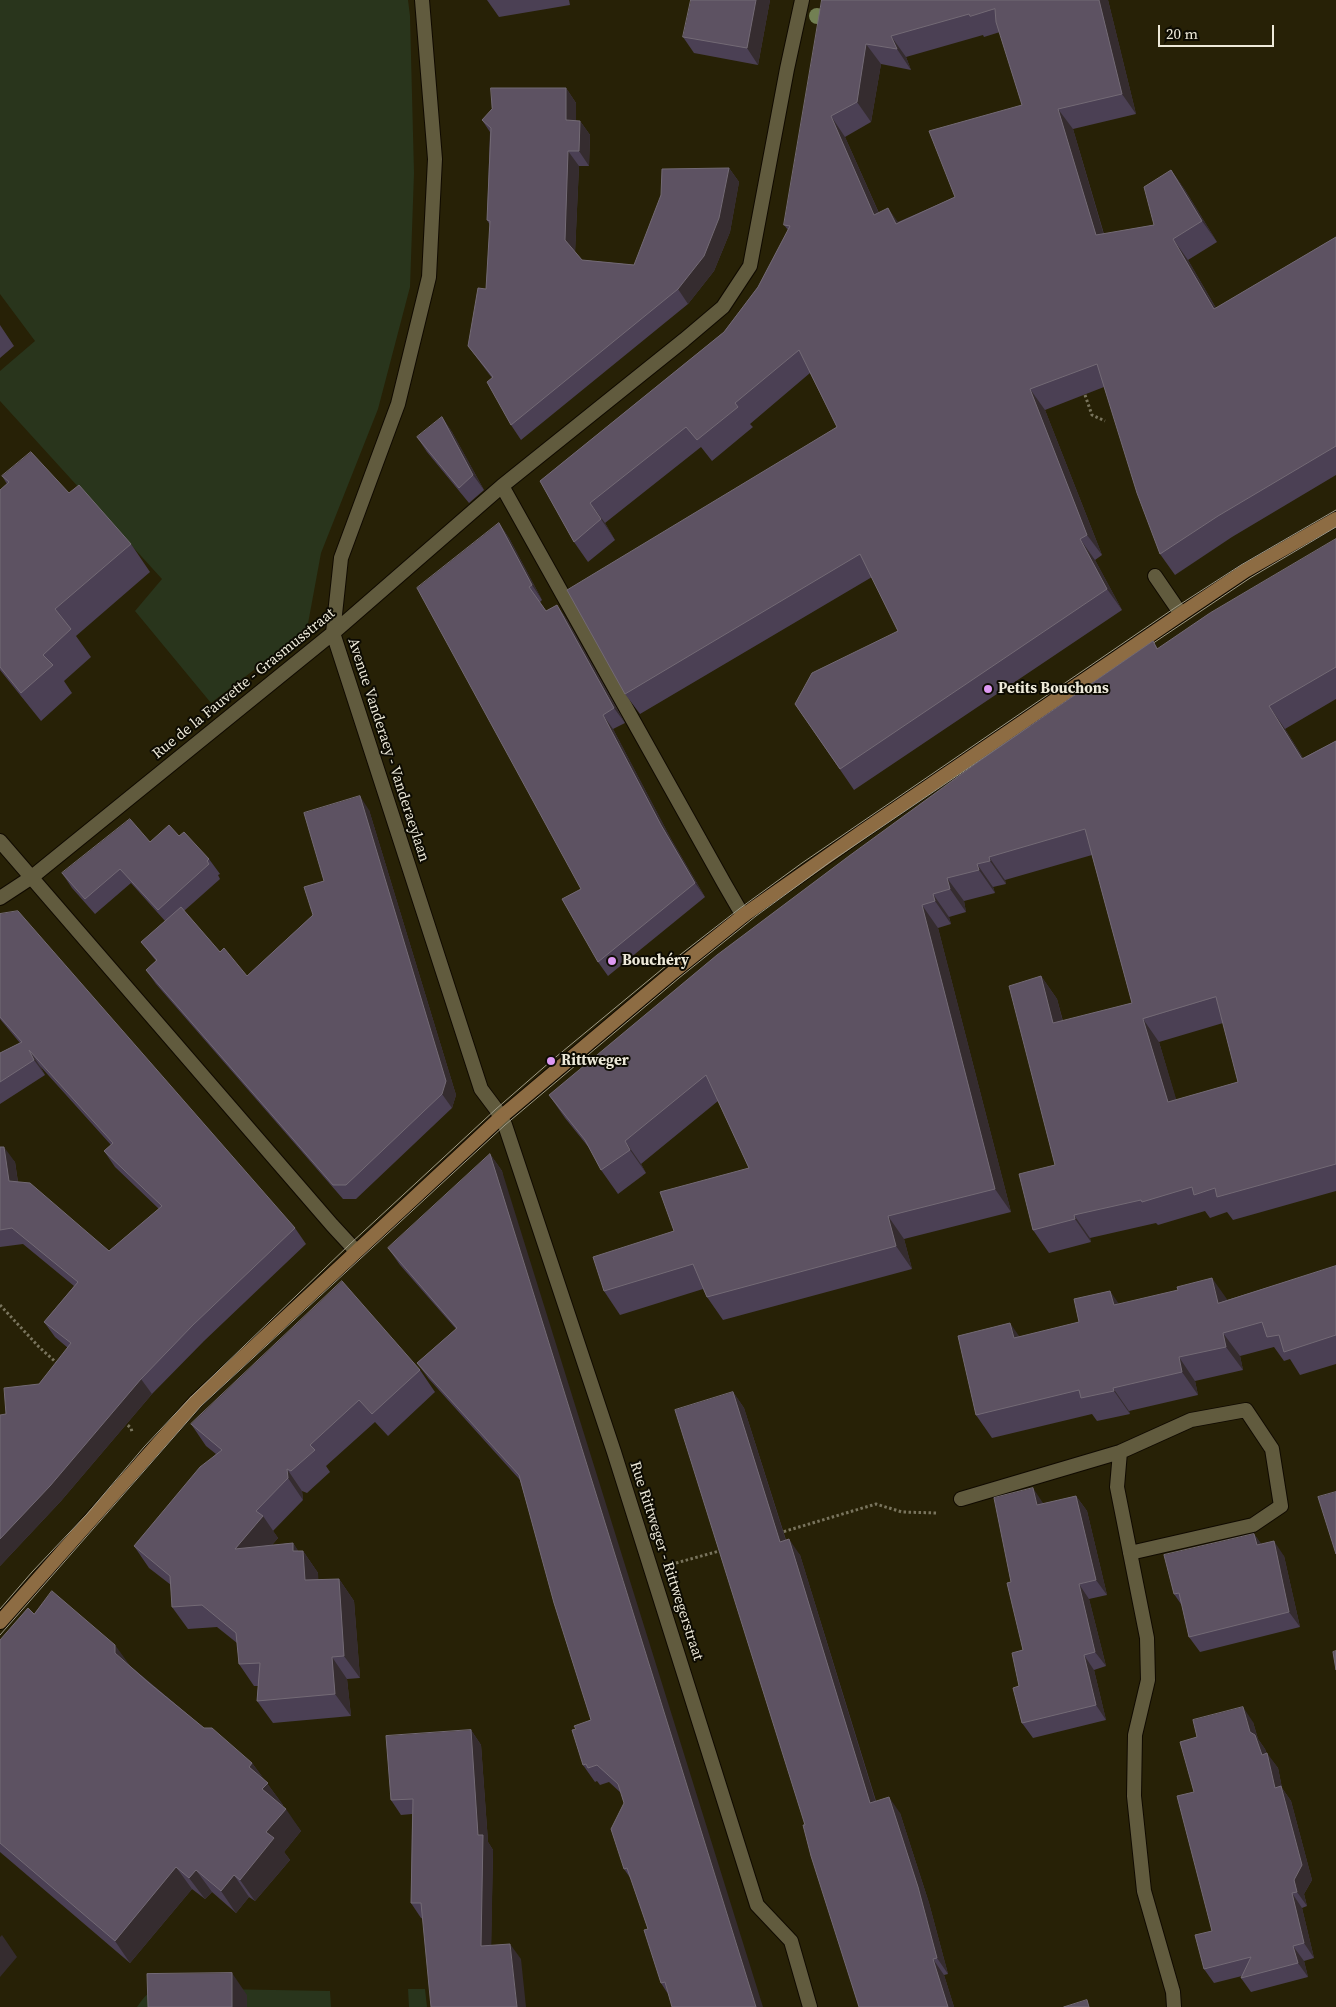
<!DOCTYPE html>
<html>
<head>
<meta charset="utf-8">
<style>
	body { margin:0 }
	#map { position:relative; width:1336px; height:2007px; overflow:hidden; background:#272106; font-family:"Source Serif 4",serif }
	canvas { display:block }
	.scale { position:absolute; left:1158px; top:25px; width:116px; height:22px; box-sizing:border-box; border:2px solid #ede9d9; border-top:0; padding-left:6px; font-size:15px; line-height:18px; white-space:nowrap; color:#ede9d9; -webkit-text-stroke:4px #0d0b02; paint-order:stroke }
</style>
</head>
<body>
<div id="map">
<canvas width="1336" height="2007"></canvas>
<div class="scale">20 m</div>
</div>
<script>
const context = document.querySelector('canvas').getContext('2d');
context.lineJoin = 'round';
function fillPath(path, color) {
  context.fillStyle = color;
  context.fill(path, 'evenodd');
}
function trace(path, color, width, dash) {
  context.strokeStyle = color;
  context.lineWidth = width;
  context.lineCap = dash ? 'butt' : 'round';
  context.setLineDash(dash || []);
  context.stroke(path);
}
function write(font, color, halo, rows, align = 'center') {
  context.font = font + ' "Source Serif 4",serif';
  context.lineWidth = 4;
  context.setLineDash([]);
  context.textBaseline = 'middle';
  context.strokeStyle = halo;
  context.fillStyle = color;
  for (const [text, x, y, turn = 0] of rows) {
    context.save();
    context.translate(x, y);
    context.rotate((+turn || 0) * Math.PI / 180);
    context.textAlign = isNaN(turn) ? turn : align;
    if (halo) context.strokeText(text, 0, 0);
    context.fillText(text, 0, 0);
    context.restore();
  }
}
const green = new Path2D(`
	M0 0H408L410 16 414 173 410 287 378 409 321 553 307 629 211 703 135 611 162 579 0 401V371L35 341 0 294Z
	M162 1988 330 1991 331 2007H247V1995L162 2007H137C144 1997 149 1990 162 1988Z
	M408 1989H425L427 2007H409Z`);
const path = new Path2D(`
	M1085 395 1092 415 1105 421
	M0 1305 39 1347 59 1365
	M124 1422 131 1428 132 1432
	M779 1533 876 1504 902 1512 938 1513
	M676 1563 723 1550`);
const service = new Path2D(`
	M1155 576 1181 614`);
const minor = new Path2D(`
	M422 0 435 159 429 277 398 404 341 558 333 633 481 1089 496 1109 505 1125 614 1452 757 1905 791 1941 810 2007
	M502 486 724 883 739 909 744 915
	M0 841 332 1225 356 1251
	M0 898 32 877 333 633 502 486 684 340 723 307 750 266 787 69 802 0
	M1120 1452 1117 1487 1147 1638 1148 1680 1135 1735 1134 1796 1144 1891 1173 1992 1174 2007
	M961 1499 1120 1452 1191 1420 1246 1410 1272 1449 1281 1506 1253 1525 1130 1553`);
const secondary = new Path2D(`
	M0 1622 196 1401 501 1117 673 972 744 915 862 832 1181 614 1245 571 1336 519`);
const tram = new Path2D(`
	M1143 650 1250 578 1336 527
	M0 1609 32 1572 87 1514 144 1447 191 1397 350 1244 496 1109 551 1061 667 965 739 909 802 863 1176 607 1241 565 1336 510
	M0 1635 201 1406 505 1125 679 978 756 916 830 862 1029 727`);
const trees = [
	[817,16]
];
const wall = new Path2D(`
	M487 0H569L570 5 499 17Z
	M770 0 758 65 694 53 683 37Z
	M822 0H1108L1136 114 1073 129 1104 234 1154 225 1171 170 1185 190 1217 242 1188 260 1216 308 1336 237V475L1232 537 1175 575 1160 554 1104 387 1045 410 1102 555 1095 560 1122 610 854 790 795 704 898 631 872 577 640 714 625 694 837 427 810 373 750 424 753 427 712 461 701 447 605 523 615 540 588 562 574 542 540 481 724 332 758 287 788 230 784 225ZM1000 32 1022 105 955 197 898 222 879 213 845 137 871 122 881 64 911 70 906 57 983 35 984 37Z
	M566 88 576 103V121H580L590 135 589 166H579L575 252 582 260 634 265 729 168 739 182 730 232 714 271 688 304 521 440 511 425 492 378 468 346 486 289 490 225 487 220 490 132 482 120Z
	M0 325 14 346 0 358Z
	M442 417 452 432 484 490 469 503 427 452 417 437Z
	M2 476 69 493 131 544 150 572 76 636 91 657 64 681 72 693 41 721 0 670V490L7 484Z
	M499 523 509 538 542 600 540 602 546 611 557 605 567 620 625 723 613 729 671 839 705 897 608 976 598 962Z
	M1336 539V699L1285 729 1303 758 1336 741V1191L1233 1220 1227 1212 1210 1218 1205 1211 1158 1225 1156 1223 1090 1238 1091 1242 1049 1253 1033 1230 1055 1165 1041 976 1057 999 1063 1021 1132 1003 1092 855 1005 880 1006 884 993 887 995 893 964 901 966 912 949 917 951 924 938 928 1011 1212 904 1239 912 1269 723 1320 707 1297 703 1289 620 1315 604 1291 674 1231 749 1168 718 1101 641 1164 646 1173 618 1194 601 1170 590 1149 565 1118 549 1095 1153 641 1158 649ZM1223 1023 1238 1082 1176 1100 1159 1042Z
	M369 810 456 1095 452 1108 356 1199H343L156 984 146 970 156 961 141 942 165 921 131 883 95 914 72 888 62 873 150 842 179 836 209 859 220 874 218 875 220 879 184 911 220 952 247 976 313 915 324 881Z
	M0 914 295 1228 306 1244 204 1341 152 1394 61 1501 0 1566 6 1414 39 1384 68 1348 55 1337 44 1322 74 1286 23 1244 0 1247V1147L15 1162 18 1182 109 1251 159 1209 115 1167 104 1151 111 1145 40 1066 45 1075 0 1104V1053L20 1043 0 1019Z
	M490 1154 502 1171 668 1994 661 1983 648 1929 631 1879 624 1869V1803L621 1793 609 1782 600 1785 597 1781 595 1782 583 1765 576 1729 591 1720 520 1480 429 1379 417 1363 456 1329 400 1265 388 1248Z
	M1336 1266V1364L1300 1375 1290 1359 1284 1361 1274 1347 1240 1356 1243 1370 1195 1381 1198 1395 1129 1411 1130 1414 1097 1421 1092 1414 992 1438 976 1415 1019 1337 1079 1322 1119 1304 1228 1300Z
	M420 1370 435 1392 388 1436 375 1422 326 1466 330 1472 307 1493 302 1491 303 1500 273 1531 278 1538 272 1545 293 1543 298 1551H303L318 1573V1580L339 1579 354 1601 360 1678 347 1679 351 1716 273 1723 257 1701 258 1686H254L239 1664 237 1643 217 1627 188 1629 172 1607 171 1585 149 1568 134 1546 216 1454 206 1446 191 1424Z
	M733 1392 744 1408 786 1540 800 1555 876 1801 900 1813 929 1903 948 1974 944 1975 954 2007H859L805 1825Z
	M1076 1496 1087 1511 1107 1595 1089 1599 1106 1666 1094 1670 1106 1720 1033 1738 1022 1723 1019 1686 1023 1650 1011 1582 1043 1504Z
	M1254 1534 1261 1544 1284 1556 1300 1627 1200 1652 1189 1637 1183 1607 1174 1594Z
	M34 1614 129 1665 204 1728 252 1763 283 1805 282 1806 301 1831 284 1852 290 1860 255 1901 249 1897 236 1913 212 1892 205 1899 192 1889 130 1963 0 1852V1640Z
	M1253 1722 1258 1739 1265 1749 1267 1754 1278 1768 1282 1788 1291 1801 1312 1880 1304 1894 1307 1906 1302 1908 1314 1958 1304 1961 1308 1977 1251 1992 1241 1978 1242 1976 1214 1983 1204 1969 1212 1931 1194 1792Z
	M471 1730 481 1745 488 1842 493 1850 491 1945 521 1959 421 1918 411 1903 412 1814 401 1815 391 1800Z`);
const shadedWall = new Path2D(`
	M756 0H770L758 65 747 48Z
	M1099 0H1108L1136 114 1122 94Z
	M891 36 906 57 911 70 897 49Z
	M866 44 881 64 871 122 857 102Z
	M566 88 576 103V135L566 120Z
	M1058 109 1073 129 1110 256 1096 235Z
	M831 116 845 137 889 236 874 215Z
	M580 121 590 135 589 166 579 151Z
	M568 151 579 166 575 254 565 240Z
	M729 168 739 182 730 232 714 271 688 304 678 289Z
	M1171 170 1185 190 1217 242 1202 221Z
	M888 208 903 229 896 224Z
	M1173 239 1188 260 1228 329 1214 309Z
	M1030 389 1045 410 1102 555 1087 535Z
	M442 417 452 432 484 490 473 475Z
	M590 503 605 523 615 540 601 519Z
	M499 523 509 538 542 600 532 585Z
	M1080 539 1095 560 1122 610 1107 589Z
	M557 605 567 620 625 723 614 708Z
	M1269 706 1285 729 1318 782 1302 759Z
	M603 715 613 729 671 839 705 897 695 883 661 825Z
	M360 796 369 810 456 1095 452 1108 442 1094Z
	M989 857 1005 880 1006 884 990 861Z
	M977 864 993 887 995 893 979 870Z
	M947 878 964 901 966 912 950 889Z
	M933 894 949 917 951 924 935 901Z
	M922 905 938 928 1011 1212 995 1189Z
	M1041 976 1057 999 1069 1046 1053 1023Z
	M1143 1019 1159 1042 1184 1125 1168 1102Z
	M29 1050 40 1066 45 1075 34 1060Z
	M625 1141 641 1164 646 1173 630 1150Z
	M4 1147 15 1162 20 1197 9 1181Z
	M490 1154 502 1171 763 2007H756Z
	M1074 1215 1090 1238 1091 1242 1075 1219Z
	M888 1216 904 1239 912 1269 896 1246Z
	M1212 1278 1229 1302 1218 1303Z
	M1110 1291 1126 1314 1114 1305Z
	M1010 1323 1026 1346 1014 1338Z
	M1223 1333 1240 1356 1243 1370 1226 1347Z
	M1179 1357 1195 1381 1198 1395 1182 1372Z
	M141 1379 152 1394 61 1501 0 1566V1539Z
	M1113 1388 1129 1411 1130 1414 1114 1391Z
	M733 1392 744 1408 791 1557 780 1542Z
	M287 1469 302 1491 303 1500 288 1478Z
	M1033 1488 1043 1503 1047 1520 1037 1505Z
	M1076 1496 1087 1511 1107 1595 1096 1580Z
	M263 1516 278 1538 250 1571 235 1549Z
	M1254 1534 1265 1549 1257 1545Z
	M789 1539 800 1555 881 1819 870 1803Z
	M1274 1541 1284 1556 1300 1627 1289 1612Z
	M293 1543 303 1558V1551L318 1573 320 1602 305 1580 293 1551Z
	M339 1579 354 1601 360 1678 344 1656Z
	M1079 1584 1089 1599 1106 1666 1095 1652Z
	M115 1645 131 1667 115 1653Z
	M1084 1655 1094 1670 1106 1720 1096 1705Z
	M332 1657 347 1679 351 1716 335 1694Z
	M1243 1707 1253 1722 1258 1739 1265 1749 1269 1761 1267 1753 1278 1768 1282 1788 1291 1801 1312 1880 1304 1894 1307 1906 1297 1892 1275 1788 1262 1755 1250 1732Z
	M471 1730 481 1745 488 1842 493 1850 491 1961 481 1946 478 1835Z
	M252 1763 283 1805 278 1811 262 1789 249 1767Z
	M889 1797 900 1813 929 1903 948 1974 937 1958Z
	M286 1809 301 1831 284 1852 290 1860 255 1901 240 1880 266 1832Z
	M176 1867 192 1889 130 1963 115 1941Z
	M196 1870 212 1892 205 1899 189 1878Z
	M234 1875 249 1897 236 1913 221 1891Z
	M1292 1893 1302 1908 1314 1958 1304 1943Z
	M2 1935 17 1957 0 1977V1937Z
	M510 1944 521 1959 526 2007H517Z
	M1293 1946 1304 1961 1308 1977 1298 1963Z
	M933 1959 944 1975 954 2007H948Z
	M232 1973 247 1995V2007H232Z`);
const building = new Path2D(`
	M691 0H756L747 48 683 37Z
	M822 0H1099L1122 94 1058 109 1096 235 1154 225 1144 187 1171 170 1202 221 1173 239 1214 309 1336 237V446L1218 516 1160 554 1137 493 1097 364 1030 389 1087 535 1080 539 1107 589 840 769 795 704 812 673 898 631 860 554 625 694 567 590 837 427 799 350 735 403 738 407 697 440 686 427 590 503 601 519 574 542 540 481 724 332 758 287 790 226 784 225ZM995 9 996 22 1022 105 929 131 955 197 896 224 888 208 874 215 831 116 857 102 866 44 897 49 891 36 969 14 970 16Z
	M491 88H566V120L580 121 579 151H568L565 240 582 260 634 265 661 195 662 169 729 168 719 218 704 256 678 289 511 425 487 382 493 377 468 346 478 288 486 289 490 221 487 220 491 128 482 120 492 109Z
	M442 417 473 475 459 488 417 437Z
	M31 452 69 493 79 485 131 544 55 609 71 629 43 655 53 665 21 693 0 667V490L9 482 2 476Z
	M499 523 532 585 529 587 546 611 557 605 614 708 603 715 661 825 695 883 598 962 562 899 581 889 417 588Z
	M1336 539V667L1269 706 1302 759 1336 741V1164L1217 1197 1215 1188 1194 1195 1192 1187 1142 1202 1141 1200 1074 1215 1075 1219 1033 1230 1019 1174 1055 1165 1009 986 1041 976 1053 1023 1132 1003 1085 829 989 857 990 861 977 864 979 870 947 878 950 889 933 894 935 901 922 905 995 1189 888 1216 896 1246 707 1297 693 1264 604 1291 593 1257 674 1231 660 1192 749 1168 706 1075 625 1141 630 1150 601 1170 585 1140 549 1095 717 955 849 856 978 762 1153 641 1157 649 1210 613ZM1216 997 1238 1082 1168 1102 1143 1019Z
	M360 796 446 1081 442 1094 346 1185H333L146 970 157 960 141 942 181 907 220 952 224 948 247 976 313 915 304 887 324 881 304 813Z
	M130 819 150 842 169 825 179 836 184 832 209 859 207 861 209 864 158 910 120 869 85 899 62 873Z
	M18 911 295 1228 193 1325 141 1379 50 1486 0 1539V1415L6 1414 4 1388 39 1384 71 1343 44 1322 78 1282 12 1228 0 1230V1147H4L9 1181 30 1183 109 1251 162 1206 104 1151 113 1143 29 1050 34 1060 0 1082V1053L22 1042 0 1017V914Z
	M490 1154 756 2007H672L665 1982 661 1983 644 1930 648 1929 627 1868 624 1869 611 1829 624 1803 618 1784 597 1765 588 1768 586 1764 583 1765 572 1730 576 1729 574 1726 591 1720 554 1603 519 1475 417 1363 457 1328 388 1248Z
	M1336 1266V1335L1284 1352 1279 1335 1267 1337 1262 1322 1223 1333 1226 1347 1179 1357 1182 1372 1113 1388 1114 1391 1081 1398 1079 1390 976 1415 958 1336 1010 1323 1014 1338 1079 1322 1074 1299 1110 1291 1114 1305 1178 1290 1177 1287 1212 1278 1218 1303Z
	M342 1281 420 1370 372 1414 359 1400 310 1445 315 1450 291 1471 287 1469 288 1478 256 1511 263 1516 235 1549 293 1543V1551H303L305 1580 339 1579 344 1656 332 1657 335 1694 257 1701 260 1663 239 1664 236 1633 202 1605 172 1607 170 1576 134 1546 200 1467 222 1450 191 1424Z
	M733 1392 780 1542 789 1539 870 1803 889 1797 918 1887 937 1958 933 1959 948 2007H859L811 1856 803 1825H805L675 1410Z
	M1033 1488 1037 1505 1076 1496 1096 1580 1079 1584 1095 1652 1084 1655 1096 1705 1022 1723 1013 1688 1019 1686 1012 1653 1023 1650 1007 1583 1011 1582 994 1498Z
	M1336 1492V1554L1318 1497Z
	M1254 1534 1257 1545 1274 1541 1289 1612 1189 1637 1179 1593 1174 1594 1164 1555Z
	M52 1591 115 1645V1653L149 1683 204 1728H212L252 1763 249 1767 268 1783 262 1789 286 1809 266 1832 274 1838 240 1880 234 1875 221 1891 196 1870 189 1878 176 1867 115 1941 0 1843V1640L28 1608 34 1614Z
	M1336 1651V1670L1333 1652Z
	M1243 1707 1250 1732 1255 1735 1262 1755 1267 1753 1275 1788 1281 1786 1302 1865 1294 1880 1297 1892 1292 1893 1304 1943 1293 1946 1298 1963 1241 1978 1251 1957 1204 1969 1195 1935 1212 1931 1177 1796 1194 1792 1180 1742 1197 1737 1193 1720Z
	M471 1730 478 1835H483L481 1946 510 1944 517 2007H431L421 1903H411L413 1799 391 1800 386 1736Z
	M232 1973V2007H148L147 1974Z
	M1087 2000 1089 2007H1064Z`);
const markers = [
	[988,689,5,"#dd99f3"],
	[612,961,5,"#dd99f3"],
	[551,1061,5,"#dd99f3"]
];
const streetNames = [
	["Rue de la Fauvette - Grasmusstraat",244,684,-39],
	["Avenue Vanderaey - Vanderaeylaan",388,750,72],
	["Rue Rittweger - Rittwegerstraat",666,1561,72]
];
const poiNames = [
	["Petits Bouchons",998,689],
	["Bouchéry",622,961],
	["Rittweger",561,1061]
];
fillPath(green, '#29351c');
trace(service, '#100a00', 16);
trace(minor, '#100a00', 16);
trace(secondary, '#100a00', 16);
trace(path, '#79745d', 3, [2.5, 2.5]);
trace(service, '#615b3e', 14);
trace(minor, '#615b3e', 14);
trace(secondary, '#8d6c43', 14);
trace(tram, '#a09b87', 1);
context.fillStyle = '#728053';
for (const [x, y] of trees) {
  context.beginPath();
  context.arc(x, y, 8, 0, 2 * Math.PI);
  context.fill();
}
fillPath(wall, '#4b4054');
fillPath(shadedWall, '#352c2f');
fillPath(building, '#5d5262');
trace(building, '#736a75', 1);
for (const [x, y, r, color] of markers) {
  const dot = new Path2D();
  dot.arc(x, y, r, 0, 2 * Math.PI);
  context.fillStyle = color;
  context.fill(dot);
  trace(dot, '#0d0b02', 2);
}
write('15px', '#ede9d9', '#0d0b02', streetNames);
write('bold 15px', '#ede9d9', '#0d0b02', poiNames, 'left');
</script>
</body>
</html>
